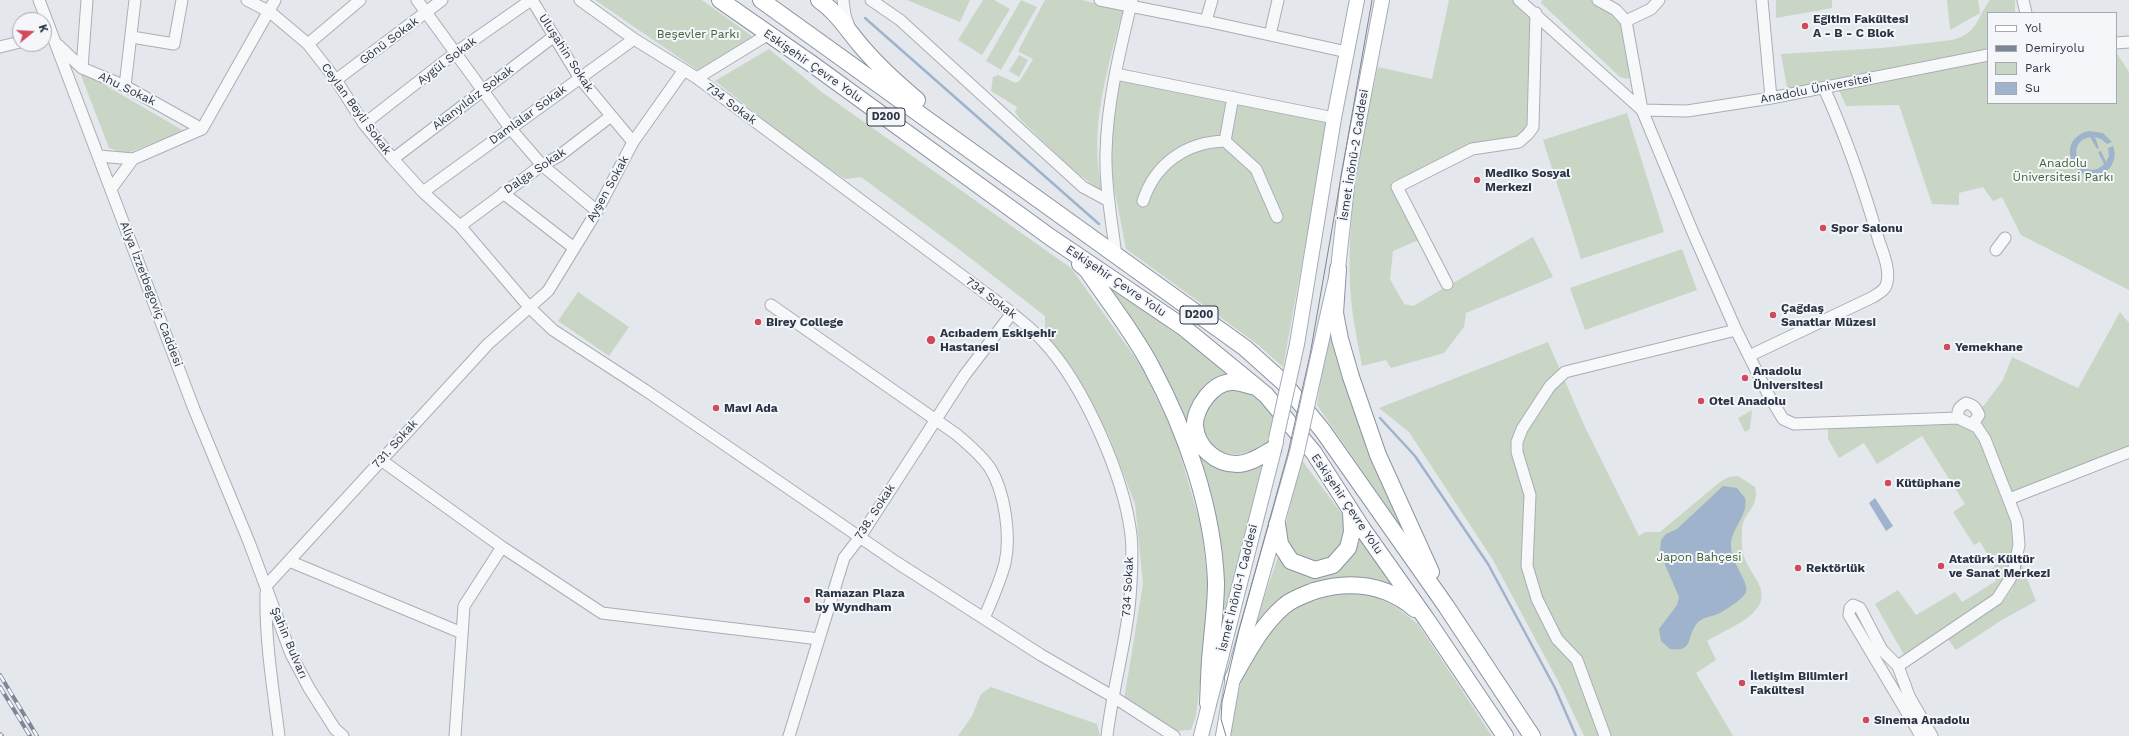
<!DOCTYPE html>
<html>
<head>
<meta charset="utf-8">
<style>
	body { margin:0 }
	#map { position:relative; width:2129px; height:736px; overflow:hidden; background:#e4e7ec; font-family:"Work Sans",sans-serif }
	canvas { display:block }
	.legend { position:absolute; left:1987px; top:12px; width:130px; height:92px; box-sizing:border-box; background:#f4f6f9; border:1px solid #a4a8b1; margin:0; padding:5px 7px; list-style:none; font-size:12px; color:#2b3445 }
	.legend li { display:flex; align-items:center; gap:8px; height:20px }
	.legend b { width:20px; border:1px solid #a4a8b1 }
	.north { position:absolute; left:12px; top:12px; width:40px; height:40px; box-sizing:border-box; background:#f4f6f9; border:1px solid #a4a8b1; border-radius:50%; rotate:72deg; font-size:11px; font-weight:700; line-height:16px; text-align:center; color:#2b3445 }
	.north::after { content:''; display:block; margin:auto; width:14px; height:18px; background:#d1495b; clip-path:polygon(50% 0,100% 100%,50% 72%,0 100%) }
</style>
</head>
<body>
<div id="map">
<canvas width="2129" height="736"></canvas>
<ul class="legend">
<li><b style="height:5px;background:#fff"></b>Yol</li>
<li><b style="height:5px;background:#7d8696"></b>Demiryolu</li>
<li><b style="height:11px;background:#c9d6c5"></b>Park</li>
<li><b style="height:11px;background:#9fb4cc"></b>Su</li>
</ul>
<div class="north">K</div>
</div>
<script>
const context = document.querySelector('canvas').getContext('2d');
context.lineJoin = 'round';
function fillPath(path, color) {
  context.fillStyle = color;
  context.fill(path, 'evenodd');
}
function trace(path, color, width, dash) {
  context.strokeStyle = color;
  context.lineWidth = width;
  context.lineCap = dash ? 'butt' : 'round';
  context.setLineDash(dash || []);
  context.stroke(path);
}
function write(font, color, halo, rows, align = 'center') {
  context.font = font + ' "Work Sans",sans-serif';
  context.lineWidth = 4;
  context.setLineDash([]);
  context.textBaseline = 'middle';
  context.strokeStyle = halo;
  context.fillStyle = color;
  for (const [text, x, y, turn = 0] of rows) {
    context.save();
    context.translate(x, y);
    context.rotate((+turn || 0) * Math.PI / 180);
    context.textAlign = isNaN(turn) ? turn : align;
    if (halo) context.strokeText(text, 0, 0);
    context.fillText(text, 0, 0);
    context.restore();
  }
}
const green = new Path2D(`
	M595 0H702L756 39 700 72Z
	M907 0H970L960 22Z
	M983 0H994L1010 9 982 55 958 40Z
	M1021 0 1037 7 1001 70 986 61Z
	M1045 0H1082L1123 10C1108 68 1088 129 1102 189H1098L1071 168 1020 119 1015 112 1017 107 991 91 993 77 998 75 1016 83 1021 79 1033 59 1019 52V49Z
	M1449 0H1513L1532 15 1527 128 1514 139 1490 141 1392 182 1421 239 1393 251 1390 279 1404 304 1413 306 1533 237 1553 277 1466 313 1464 327 1444 353 1391 368 1386 360 1362 366C1357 339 1351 311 1350 284 1347 211 1362 138 1378 67L1432 79Z
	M1542 0H1593L1611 10 1623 23 1630 77 1627 79 1620 77 1541 3Z
	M1776 0H1832V8L1776 18Z
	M1947 0H1978L1980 13 1950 30Z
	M1990 0H2015V13H1988V48L1980 56 1788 93 1781 54 1882 48 1952 40C1979 33 1976 18 1990 0Z
	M769 49 823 93 1071 268 1142 367 1175 436 1201 526 1210 601 1196 716 1191 730 1173 731 1124 700 1143 584 1135 504 1108 434 1079 383 1045 339V316L956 247 861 177 845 179 808 155 715 81Z
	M2116 52 2129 72V290L2021 235 2002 197 1993 201 1983 187 1959 193V205L1932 204 1899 105 1846 106 1838 88 1988 58V103H2116Z
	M1019 55 1028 60 1019 77 1009 71Z
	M79 70 184 131 125 154 109 148Z
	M1119 78 1328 121 1283 367 1257 344 1126 249 1113 182 1110 142Z
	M1627 113 1664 232 1581 259 1543 140Z
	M1682 249 1697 290 1585 330 1570 288Z
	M1107 283 1233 375 1193 416 1216 462 1265 458 1221 632 1194 459 1169 382 1135 323Z
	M578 292 629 327 609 356 558 321Z
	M2120 312 2129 323V452L2010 499 2019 533 2004 589 1907 660 1875 604 1898 590 1916 615 1955 592 1962 602 1996 581 1989 570 1995 567 1980 542 1974 545 1953 512 1965 504 1922 436 1877 464 1864 443 1839 458 1828 439V423L1958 418 1982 432V408L2003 380 2012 357 2078 388Z
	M1330 320 1404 531 1317 405Z
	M1548 342 1584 425 1639 536 1645 532H1660L1720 482 1729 477 1738 476 1755 487C1760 508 1743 512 1742 529 1742 537 1741 549 1744 557 1751 577 1775 593 1752 614 1740 625 1721 632 1707 641L1716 660 1696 673 1733 736H1584L1560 685 1493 560 1409 432 1379 408Z
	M1227 387 1248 388 1275 415 1269 441C1229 474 1182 439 1210 400 1214 395 1222 391 1227 387Z
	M1752 410 1750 429 1745 432 1738 418Z
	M1301 459 1342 514 1346 532 1339 554 1319 565 1295 557 1283 536Z
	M1357 530 1396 589 1323 584 1253 630 1280 551 1327 571Z
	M2021 563 2036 601 2002 620 1956 650 1948 639 2002 603 2012 589Z
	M1349 591 1375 596 1396 607 1418 624 1492 736H1231L1230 722 1243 675 1272 626 1293 607 1320 595Z
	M991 687 1097 724 1100 736H958L972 716 981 694Z`);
const water = new Path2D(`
	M2089 131 2103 133 2112 142 2107 144 2101 139 2095 137 2099 148 2097 149 2090 137C2061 143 2084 185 2104 164L2098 152 2101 151 2106 162 2109 156 2108 148 2113 146C2116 154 2115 162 2109 169 2082 196 2048 141 2089 131Z
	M1723 486 1737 488 1745 498C1749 515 1731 528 1731 545 1731 564 1749 581 1746 592 1743 599 1727 609 1720 613 1710 618 1700 616 1694 628 1687 640 1692 652 1670 649L1661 641 1659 629 1677 605 1679 597 1660 553 1661 540 1666 534 1677 529Z
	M1875 498 1893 526 1886 531 1869 503Z`);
const stream = new Path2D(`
	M865 18 1099 224
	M1380 418 1415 456 1488 564 1555 688 1576 736`);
const minor = new Path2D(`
	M39 0 194 409 249 542 291 654 309 688 335 729 343 736
	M247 0 270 12 308 44 336 80 364 124 393 159 423 192 460 226 530 308 553 330 645 390 896 562 1041 655 1112 696 1174 736
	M417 0 510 128 542 165 597 211
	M532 0 579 77 633 142
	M580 0 634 39 697 78 1012 313C1022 322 1033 330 1042 340 1083 383 1124 476 1131 535 1133 553 1131 590 1129 608 1124 651 1112 693 1107 736
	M843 0 845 15 849 27
	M871 0 900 20 1083 187 1109 201
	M1100 0 1206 21 1212 0
	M1519 0 1642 110
	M1598 0 1616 10 1626 21 1642 110 1694 235 1736 330 1768 394 1783 419 1794 424 1958 418 1977 427 1985 439 2017 521 2019 545 2014 568 2010 579 1997 599 1898 666
	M1762 0 1771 98
	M2023 0 2026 13
	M1206 21 1270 35 1278 0
	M1626 21 1651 9 1659 0
	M1270 35 1347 52
	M132 37 174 44 182 0
	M2116 43 2129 42
	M308 44 360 0
	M58 45 82 68 125 86 202 129
	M0 47 20 42
	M82 68 87 0
	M1116 74 1334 118
	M697 78 767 35
	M336 80 442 0
	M125 86 135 0
	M1233 97 1225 141 1256 169 1277 217
	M1642 110 1687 111 1771 98 1988 55
	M364 124 455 53 531 0
	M99 156 133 159 111 189
	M133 159 202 129 275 0
	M393 159 553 37
	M423 192 634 39
	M503 193 574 248
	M1143 201C1155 164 1186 142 1225 141
	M460 226 542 165 559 156 611 116
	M1996 250 2005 238
	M1116 256C1112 222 1105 187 1106 153 1107 102 1120 50 1132 0
	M1447 284 1397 187 1472 149 1519 142 1528 134 1533 127 1536 13
	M771 305 956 434C968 444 981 455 990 468 1005 492 1011 536 1005 563 1000 582 992 600 984 618
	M1749 356 1873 297C1879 293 1886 290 1887 282 1890 269 1883 253 1879 241 1864 189 1846 137 1824 88
	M1958 418C1957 410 1959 407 1966 403 1974 405 1976 408 1979 415L1973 424
	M381 460 502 547 602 613 819 639
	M2009 499 2129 452
	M289 561 462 633
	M266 586 488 344 548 291 597 211 633 142 684 70
	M266 593C265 641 273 688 279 736
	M455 736 464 606 502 547
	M789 736 844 558 860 537 964 376 1012 313
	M1605 736 1577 660 1557 639 1537 599 1527 566 1530 495 1517 452V442L1522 429 1550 386 1565 372 1736 330
	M1921 736 1849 615 1850 608 1853 605 1860 608 1882 650 1898 666 1909 696 1932 736`);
const major = new Path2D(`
	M1297 344 1334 118 1357 0
	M1318 357 1338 269 1348 178 1382 0
	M1201 736 1276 442
	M1223 736 1233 678 1297 452`);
const highway = new Path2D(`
	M720 0 812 64 1050 237 1183 327 1266 395 1314 453 1362 528 1427 620 1505 736
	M761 0 1245 348 1283 382 1323 431 1446 606 1532 736
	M819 0C837 12 848 31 862 47 879 67 898 84 917 100
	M1080 264 1087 270C1109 302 1133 332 1151 366 1186 431 1213 508 1216 582 1216 605 1213 626 1211 649 1209 667 1209 685 1208 703
	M1338 269 1335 313 1340 339 1351 377 1378 455 1431 572
	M1252 386C1246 385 1240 382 1234 382 1214 380 1194 408 1195 426 1197 448 1216 464 1237 464 1250 464 1262 455 1273 449
	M1277 524 1280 544 1291 561 1315 570 1333 565 1348 548 1352 532 1351 512
	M1233 678C1248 652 1261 626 1284 606 1292 599 1304 595 1314 591 1351 580 1385 584 1415 609`);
const tram = new Path2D(`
	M1226 736 1221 719 1222 702 1239 630 1288 453 1310 355 1372 0`);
const rail = new Path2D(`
	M0 675 37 736
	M0 687 30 736
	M0 734 2 736`);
const majorBridge = new Path2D(`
	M1276 439 1297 344
	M1297 452 1318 357`);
const markers = [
	[1805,26,4,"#d1495b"],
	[1477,180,4,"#d1495b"],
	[1823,228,4,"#d1495b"],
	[1773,315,4,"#d1495b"],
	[758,322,4,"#d1495b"],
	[931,340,5,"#d1495b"],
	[1947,347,4,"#d1495b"],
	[1745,378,4,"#d1495b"],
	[1701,401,4,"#d1495b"],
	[716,408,4,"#d1495b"],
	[1888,483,4,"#d1495b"],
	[1941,566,4,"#d1495b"],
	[1798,568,4,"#d1495b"],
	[807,600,4,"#d1495b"],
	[1742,683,4,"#d1495b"],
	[1866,720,4,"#d1495b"]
];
const shields = [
	[886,117,38],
	[1199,315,38]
];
const shieldNames = [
	["D200",886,117],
	["D200",1199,315]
];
const poiNames = [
	["Eğitim Fakültesi",1813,19],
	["A - B - C Blok",1813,33],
	["Mediko Sosyal",1485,173],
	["Merkezi",1485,187],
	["Spor Salonu",1831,228],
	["Çağdaş",1781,308],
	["Sanatlar Müzesi",1781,322],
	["Birey College",766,322],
	["Acıbadem Eskişehir",940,333],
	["Hastanesi",940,347],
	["Yemekhane",1955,347],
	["Anadolu",1753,371],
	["Üniversitesi",1753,385],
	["Otel Anadolu",1709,401],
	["Mavi Ada",724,408],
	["Kütüphane",1896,483],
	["Atatürk Kültür",1949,559],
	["ve Sanat Merkezi",1949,573],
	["Rektörlük",1806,568],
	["Ramazan Plaza",815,593],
	["by Wyndham",815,607],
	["İletişim Bilimleri",1750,676],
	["Fakültesi",1750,690],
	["Sinema Anadolu",1874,720]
];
const parkNames = [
	["Beşevler Parkı",698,34],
	["Anadolu",2063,163],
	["Üniversitesi Parkı",2063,177],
	["Japon Bahçesi",1699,557]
];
const streetNames = [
	["Gönü Sokak",389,41,-37],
	["Uluşahin Sokak",566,53,57],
	["Aygül Sokak",447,61,-37],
	["Eskişehir Çevre Yolu",813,66,35],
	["Ahu Sokak",127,89,26],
	["Anadolu Üniversitei",1816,89,-11],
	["Akanyıldız Sokak",473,98,-37],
	["734 Sokak",731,104,37],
	["Ceylan Beyli Sokak",356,109,54],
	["Damlalar Sokak",528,115,-36],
	["İsmet İnönü-2 Caddesi",1354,155,-81],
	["Dalga Sokak",535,171,-34],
	["Ayşen Sokak",608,189,-61],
	["Eskişehir Çevre Yolu",1116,281,34],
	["Aliya İzzetbegoviç Caddesi",151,294,69],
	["734 Sokak",991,298,37],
	["731. Sokak",395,444,-48],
	["Eskişehir Çevre Yolu",1347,504,56],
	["738. Sokak",875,512,-57],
	["734 Sokak",1128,587,-87],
	["İsmet İnönü-1 Caddesi",1238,588,-76],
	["Şahin Bulvarı",289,643,67]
];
fillPath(green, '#c9d6c5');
fillPath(water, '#9fb4cc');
trace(stream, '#9fb4cc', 2.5);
trace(minor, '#a9aeb7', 13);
trace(major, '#a3abb8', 16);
trace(highway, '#8b94a3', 18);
trace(minor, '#f7f8fa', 11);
trace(major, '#fff', 14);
trace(highway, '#fff', 16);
trace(tram, '#7d8696', 1);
trace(rail, '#7d8696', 4);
trace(rail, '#f4f6f9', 2.5, [8]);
trace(majorBridge, '#a3abb8', 16, []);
trace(majorBridge, '#fff', 14);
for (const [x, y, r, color] of markers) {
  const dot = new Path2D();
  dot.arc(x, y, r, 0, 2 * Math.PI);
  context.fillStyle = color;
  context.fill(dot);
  trace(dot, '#f4f6f9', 1.5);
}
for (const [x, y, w] of shields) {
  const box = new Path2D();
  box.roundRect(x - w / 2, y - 9, w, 18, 3);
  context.fillStyle = '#f4f6f9';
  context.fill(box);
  trace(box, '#2b3445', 1);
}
write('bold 11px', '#2b3445', null, shieldNames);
write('bold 12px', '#2b3445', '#f4f6f9', poiNames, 'left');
write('12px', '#3f6138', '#f4f6f9', parkNames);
write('12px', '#2b3445', '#f4f6f9', streetNames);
</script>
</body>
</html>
